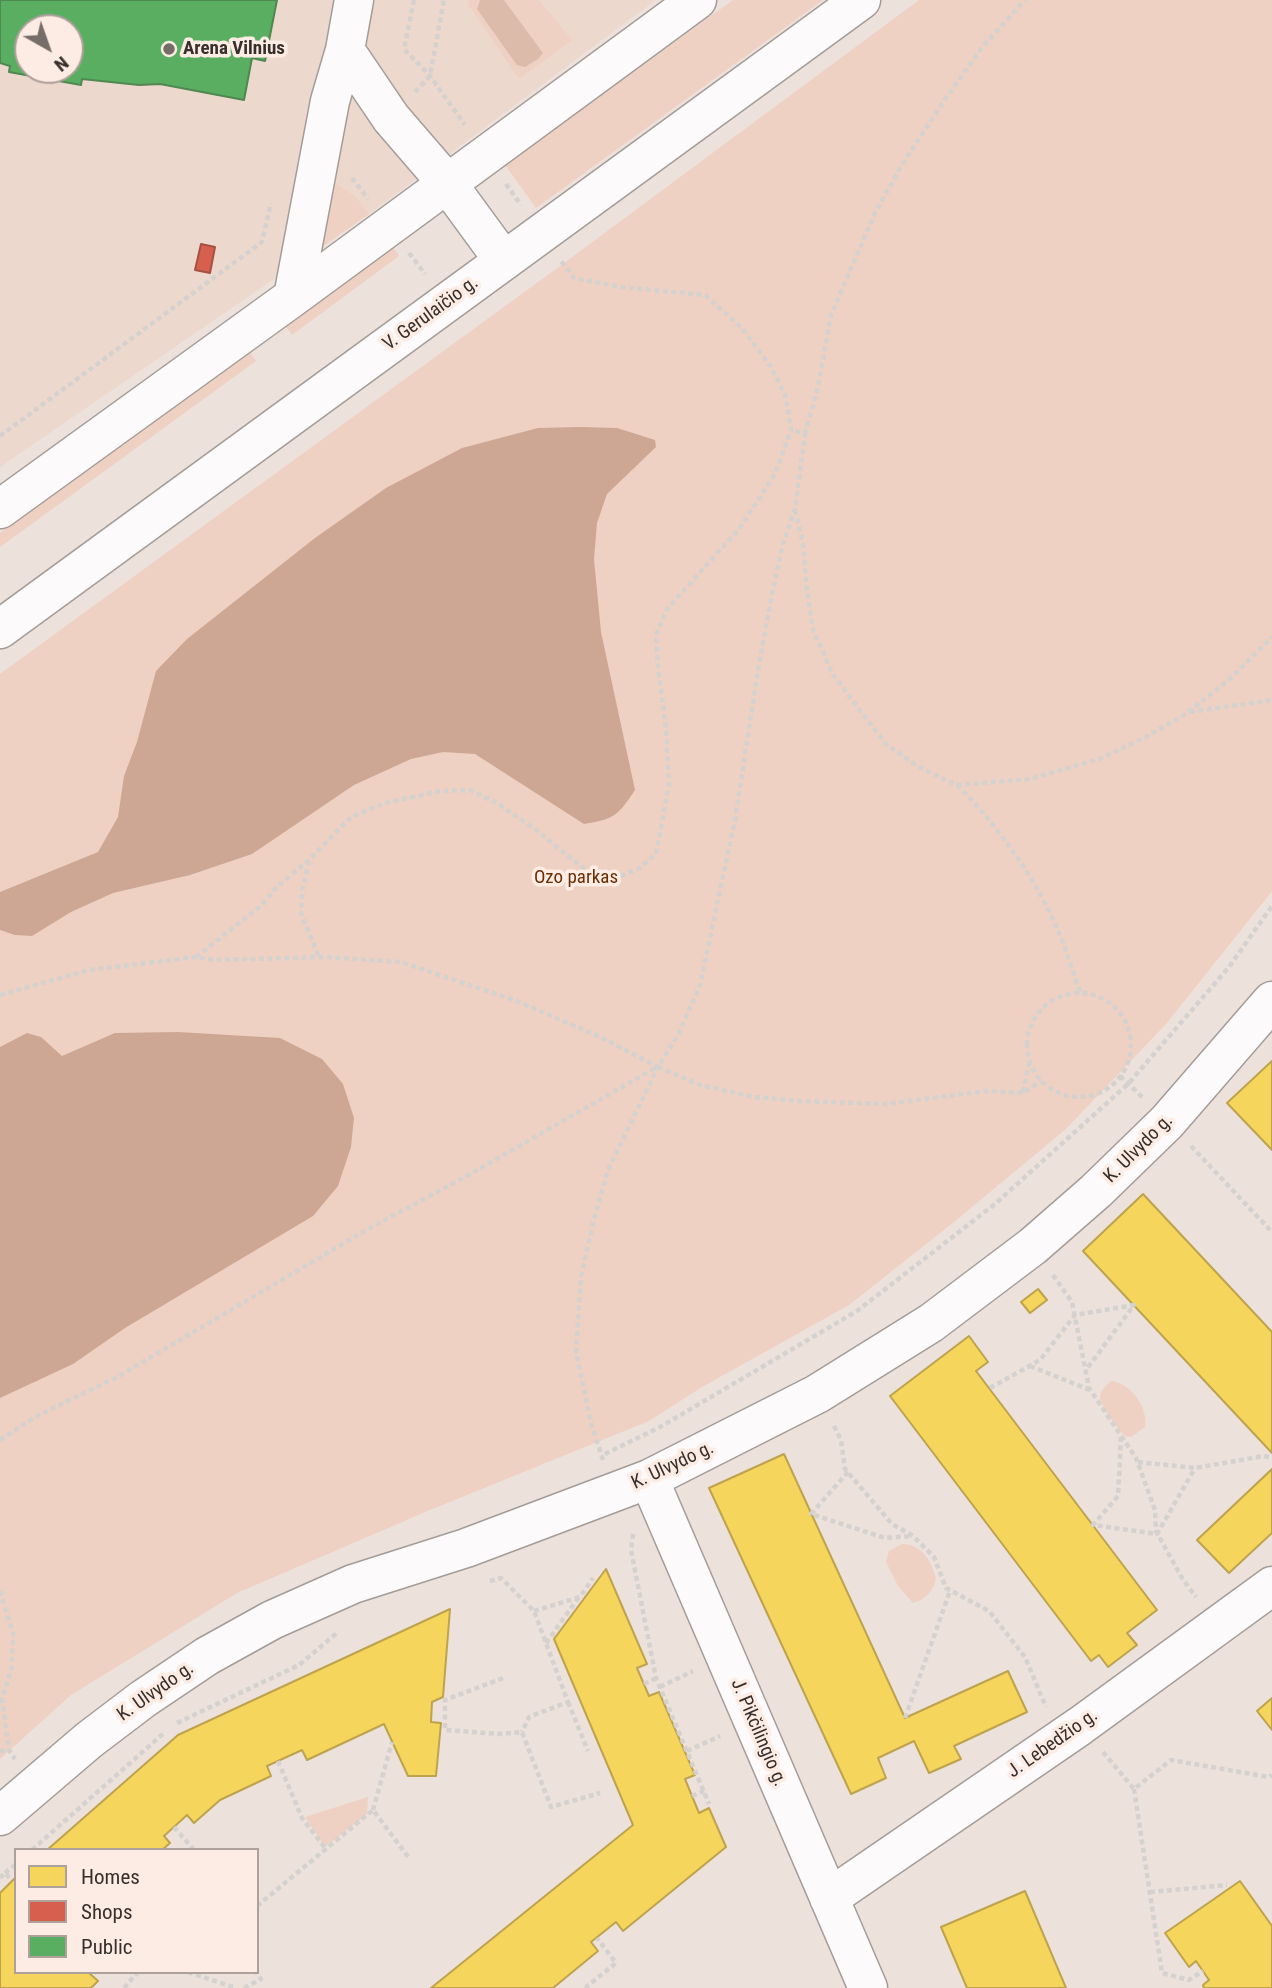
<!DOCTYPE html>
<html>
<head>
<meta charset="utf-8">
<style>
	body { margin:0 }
	#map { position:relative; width:1272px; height:1988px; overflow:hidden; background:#ece1db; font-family:"Roboto Condensed",sans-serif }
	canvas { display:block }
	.legend { position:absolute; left:14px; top:1848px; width:245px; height:126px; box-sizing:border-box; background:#fdece4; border:2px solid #aea09a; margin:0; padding:9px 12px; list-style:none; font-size:21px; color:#372f2b }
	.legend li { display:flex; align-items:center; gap:14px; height:35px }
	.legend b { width:35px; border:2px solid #aea09a }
	.north { position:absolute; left:14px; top:14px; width:70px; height:70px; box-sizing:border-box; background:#fdece4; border:2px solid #aea09a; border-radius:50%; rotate:140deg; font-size:19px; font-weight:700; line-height:28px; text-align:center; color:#372f2b }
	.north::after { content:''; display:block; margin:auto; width:24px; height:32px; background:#766d69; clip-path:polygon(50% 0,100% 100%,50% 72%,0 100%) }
</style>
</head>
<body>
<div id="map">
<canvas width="1272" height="1988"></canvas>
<ul class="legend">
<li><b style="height:19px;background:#f6d55c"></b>Homes</li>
<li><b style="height:19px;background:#d6604d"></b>Shops</li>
<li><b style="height:19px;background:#5aae61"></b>Public</li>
</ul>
<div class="north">N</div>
</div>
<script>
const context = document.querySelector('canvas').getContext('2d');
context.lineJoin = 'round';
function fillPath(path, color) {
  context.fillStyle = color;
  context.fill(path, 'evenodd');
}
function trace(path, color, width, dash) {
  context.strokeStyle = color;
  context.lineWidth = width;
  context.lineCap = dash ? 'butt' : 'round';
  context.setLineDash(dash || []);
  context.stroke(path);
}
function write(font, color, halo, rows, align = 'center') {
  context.font = font + ' "Roboto Condensed",sans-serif';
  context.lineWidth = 7;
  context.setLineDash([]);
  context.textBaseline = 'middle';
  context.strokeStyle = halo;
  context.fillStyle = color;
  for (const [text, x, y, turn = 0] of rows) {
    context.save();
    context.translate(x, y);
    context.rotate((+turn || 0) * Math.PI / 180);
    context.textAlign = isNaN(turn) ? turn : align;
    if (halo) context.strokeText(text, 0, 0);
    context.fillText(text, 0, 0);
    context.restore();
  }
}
const built = new Path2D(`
	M0 0H656L369 214 0 467ZM28 28H70V70H28Z`);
const green = new Path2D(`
	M469 0H480L477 9 543 53 504 0H539L572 40 519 79 468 4Z
	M733 0H823L536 208 505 165Z
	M919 0H1272V891L1269 895 1166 1024 1066 1129 954 1222 849 1305 702 1387 649 1421 430 1510 237 1593 71 1695 0 1759V674L556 269Z
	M336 184 355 196 369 214 319 249Z
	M393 247 399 256 292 335 285 325Z
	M249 351 256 361 0 547V533Z
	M1111 1381C1131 1383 1148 1407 1145 1427L1131 1437 1125 1436C1118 1429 1099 1404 1100 1396 1101 1389 1106 1386 1111 1381Z
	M902 1544C922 1544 931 1561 936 1578 933 1592 926 1599 913 1603L898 1586 886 1562 889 1551Z
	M368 1797 367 1814 325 1847 305 1817Z`);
const forest = new Path2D(`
	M480 0H504L543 53 538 59 525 67 517 65 477 9Z`);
const water = new Path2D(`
	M580 427 617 428 655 440 656 447 607 494 597 523 594 559 601 632 635 790C618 816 614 819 584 824L475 754 443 752 411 759 354 785 252 854 190 875 113 893 71 912 32 936 15 935 0 930V892L98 852 118 817 124 776 137 742 156 671 187 639 315 538 386 488 462 448 538 428Z
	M178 1032 280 1038 322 1059 343 1084 354 1118 351 1147 338 1186 313 1216 125 1328 73 1364 0 1398V1047L27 1033 41 1037 62 1056 115 1033Z`);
const homes = new Path2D(`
	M1272 1061V1150L1227 1103Z
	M1143 1194 1272 1332V1453L1083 1251Z
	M1038 1289 1047 1300 1030 1313 1021 1302Z
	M969 1336 988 1362 976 1371 1157 1610 1127 1633 1137 1645 1108 1667 1099 1655 1091 1661 890 1396Z
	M784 1454 905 1718 1008 1671 1027 1712 954 1746 961 1759 929 1773 914 1741 878 1758 886 1778 851 1794 709 1488Z
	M1272 1469V1533L1229 1573 1197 1540Z
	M606 1569 647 1664 637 1668 649 1696 659 1692 695 1775 685 1779 699 1813 709 1808 726 1847 623 1931 616 1922 591 1942 598 1951 553 1988H431L633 1825 554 1639Z
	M450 1609 443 1697 432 1702 431 1722 441 1723 436 1776H408L384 1724 307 1760 302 1750 267 1766 271 1776 220 1800 194 1823 187 1815 164 1836 170 1843 162 1850H47L178 1735Z
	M1272 1698V1730L1257 1711Z
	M16 1877V1972H88L98 1981 91 1988H0V1893Z
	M1240 1881 1272 1926V1988H1204L1203 1985 1209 1980 1196 1961 1189 1967 1165 1933Z
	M1025 1891 1066 1988H967L941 1927Z`);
const shops = new Path2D(`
	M201 244 215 247 210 273 195 270Z`);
const public = new Path2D(`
	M0 0H277L265 61 252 58 244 100 160 84 139 85 82 79 81 85 9 72 10 66 0 63ZM28 28H70V70H28Z`);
const path = new Path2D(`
	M414 0 404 49 430 76 465 125
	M415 92 430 76 444 0
	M352 178 368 199
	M506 184 521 205
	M409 253 425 274
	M805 434 818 387 831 315 874 215 903 163 946 98 983 46 1025 0
	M0 436 262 242 271 203
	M795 510 803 543 807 590 813 630 833 675 886 744 917 766 956 785 1030 779 1099 759 1146 737 1187 713 1231 678 1272 637
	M1190 712 1272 700
	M957 785C998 826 1032 873 1056 926 1066 947 1072 970 1080 992
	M309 861 302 891 301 914 319 957
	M196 957 262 905 276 888 310 859 351 817 385 803 440 791 470 790 497 803 536 830 588 872 618 877 640 868 656 854 669 785 666 729 658 666 656 635 667 609 739 529 775 474 791 430 786 397 771 367 742 328 705 295 621 287 574 278 561 261
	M1027 1045a52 52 0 1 1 104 0a52 52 0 1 1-104 0Z
	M0 995 89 970 196 957 214 960 327 957 401 962 517 1001 600 1037 658 1067 679 1033 700 985 735 820 758 670 773 589 783 544 795 509 805 434 791 430
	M658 1067 700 1085 753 1097 799 1101 886 1104 986 1091 1023 1093 1042 1081
	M1120 1076 1143 1098
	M1023 1092 1029 1063
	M1191 1146 1272 1232
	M1053 1275 1072 1302 1089 1388 1136 1458 1155 1510 1156 1531 1182 1578 1196 1597
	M1030 1366 1090 1390
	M990 1388 1040 1360 1075 1315 1134 1305 1086 1370
	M834 1426 841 1440 845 1469 892 1524 913 1536 934 1557 946 1588 989 1611 1025 1657 1046 1707
	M1121 1437 1118 1496 1093 1525 1157 1534 1195 1468
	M0 1440 35 1417 119 1376 368 1229 465 1177 657 1067
	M605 1454 660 1427 857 1311 995 1204 1128 1084 1229 967 1272 906
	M603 1460 591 1423 576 1352 581 1276 594 1219 608 1170 658 1067
	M1138 1462 1195 1468 1264 1456 1272 1458
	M848 1472 811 1514 885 1538 912 1536
	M633 1534 631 1550 656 1678 709 1804
	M490 1581 501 1578 534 1611 568 1702 529 1717 522 1732
	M0 1591 13 1633 12 1667 2 1699 9 1750 15 1759
	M534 1611 580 1597 593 1578
	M546 1643 579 1597
	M503 1678 445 1700V1730L501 1734 522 1732 551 1807 600 1793
	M644 1684 656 1678
	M660 1687 693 1671
	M568 1702 588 1751
	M905 1718 950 1591
	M177 1723 299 1665 337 1633
	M0 1751 9 1750
	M687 1751 720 1736
	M1103 1752 1134 1789 1171 1760 1269 1777 1272 1775
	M278 1761 302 1818 326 1849
	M1134 1789 1162 1973 1189 1980 1203 1971
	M692 1796 704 1791
	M373 1810 392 1742
	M174 1827 194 1850
	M32 1850 165 1732
	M5 1873 16 1864
	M0 1878 5 1873 12 1880
	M1150 1892 1227 1885
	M257 1906 373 1810 409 1858
	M188 1972 236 1988
	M124 1988 138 1972
	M244 1988 261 1979 256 1972
	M585 1988 616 1963 597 1938`);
const minor = new Path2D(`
	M345 50 391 118 447 183 504 261
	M293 297 330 101 345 50 354 0
	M0 509 293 297 697 0
	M0 629 861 0
	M649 1479 868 1988
	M0 1816 89 1740 143 1699 207 1656 272 1620 353 1584 466 1548 649 1479 817 1394 931 1323 1033 1246 1096 1191 1167 1122 1272 1001
	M829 1898 1080 1726 1272 1586`);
const markers = [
	[169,49,7,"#766d69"]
];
const poiNames = [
	["Arena Vilnius",183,49]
];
const streetNames = [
	["V. Gerulaičio g.",431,314,-36],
	["K. Ulvydo g.",1139,1149,-45],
	["K. Ulvydo g.",673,1466,-25],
	["K. Ulvydo g.",156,1692,-35],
	["J. Pikčilingio g.",758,1733,67],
	["J. Lebedžio g.",1053,1744,-35]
];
const parkNames = [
	["Ozo parkas",576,878]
];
fillPath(built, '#edd8cd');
fillPath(green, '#eed1c3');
fillPath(forest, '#dcbbaa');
fillPath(water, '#cda793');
fillPath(homes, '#f6d55c');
trace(homes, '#bda34d', 2);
fillPath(shops, '#d6604d');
trace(shops, '#a65143', 2);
fillPath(public, '#5aae61');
trace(public, '#508851', 2);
trace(minor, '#a49c98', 41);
trace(path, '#d4d1cf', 4.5, [5, 3.5]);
trace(minor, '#fcfafa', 38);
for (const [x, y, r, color] of markers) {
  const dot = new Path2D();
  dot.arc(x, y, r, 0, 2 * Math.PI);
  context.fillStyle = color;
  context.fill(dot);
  trace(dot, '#fdece4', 2.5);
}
write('bold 19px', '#372f2b', '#fdece4', poiNames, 'left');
write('19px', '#372f2b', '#fdece4', streetNames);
write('19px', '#6c2d03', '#fdece4', parkNames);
</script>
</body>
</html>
